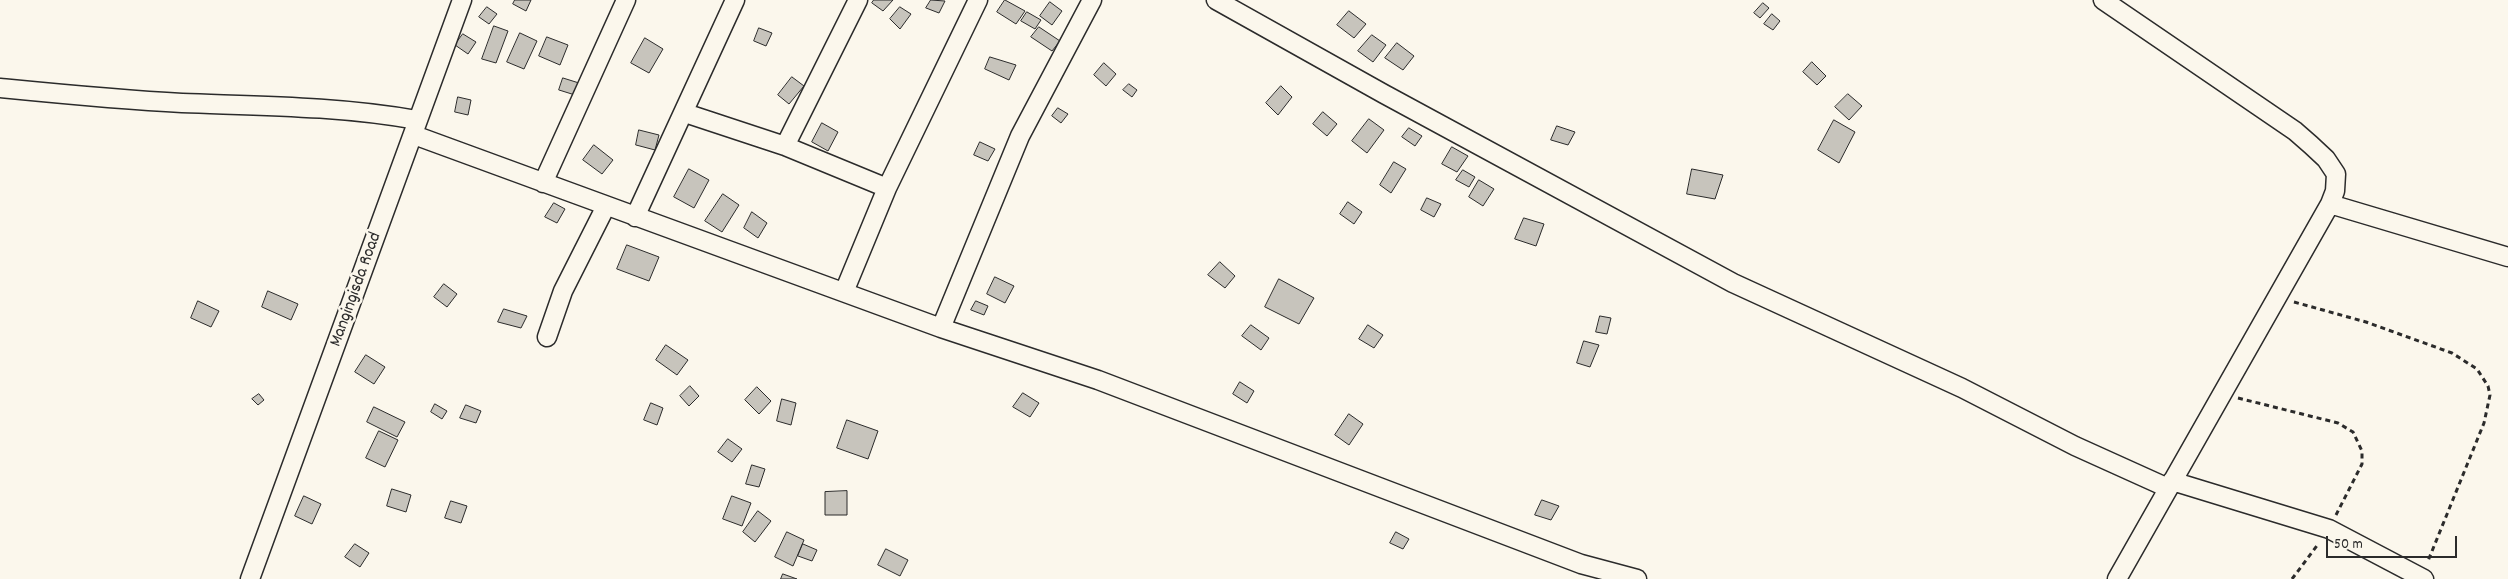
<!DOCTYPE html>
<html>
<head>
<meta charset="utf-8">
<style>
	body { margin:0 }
	#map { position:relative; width:2508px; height:579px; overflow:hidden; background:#fbf7ec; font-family:Dekko,sans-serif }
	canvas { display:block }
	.scale { position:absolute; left:2326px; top:536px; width:131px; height:22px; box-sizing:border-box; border:2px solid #2b2b2b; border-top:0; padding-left:6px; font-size:15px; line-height:18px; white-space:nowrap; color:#2b2b2b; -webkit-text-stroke:4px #fbf7ec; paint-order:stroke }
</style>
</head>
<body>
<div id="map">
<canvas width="2508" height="579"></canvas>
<div class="scale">50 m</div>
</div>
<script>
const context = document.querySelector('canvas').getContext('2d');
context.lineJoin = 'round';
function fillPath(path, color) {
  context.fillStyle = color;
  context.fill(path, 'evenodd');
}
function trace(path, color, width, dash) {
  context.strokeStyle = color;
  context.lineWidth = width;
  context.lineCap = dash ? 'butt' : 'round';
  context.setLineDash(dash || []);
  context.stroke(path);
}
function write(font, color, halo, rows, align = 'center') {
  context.font = font + ' Dekko,sans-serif';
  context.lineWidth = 5;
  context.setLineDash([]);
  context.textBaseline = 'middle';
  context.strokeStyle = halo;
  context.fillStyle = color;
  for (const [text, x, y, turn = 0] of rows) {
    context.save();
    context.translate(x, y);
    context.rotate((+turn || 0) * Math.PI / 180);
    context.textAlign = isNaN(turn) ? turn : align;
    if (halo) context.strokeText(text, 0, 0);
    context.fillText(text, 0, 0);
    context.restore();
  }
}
const building = new Path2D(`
	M515 0H531L526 11 513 4Z
	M874 0H893L883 11 872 3Z
	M931 0 945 1 939 13 926 8Z
	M1005 0 1025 11 1016 24 997 12Z
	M1050 2 1062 11 1052 25 1040 16Z
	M1763 3 1769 8 1760 18 1754 13Z
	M487 7 497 14 489 24 479 17Z
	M900 7 911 14 900 29 890 19Z
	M1349 11 1366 24 1354 38 1337 25Z
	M1027 12 1041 20 1035 29 1021 21Z
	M1772 14 1780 21 1773 30 1764 24Z
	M494 26 508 31 496 63 482 59Z
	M1039 27 1060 41 1052 51 1031 37Z
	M759 28 772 33 766 46 754 41Z
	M520 33 537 41 524 69 507 62Z
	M463 34 476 42 468 54 455 45Z
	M1372 35 1386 45 1373 62 1358 51Z
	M547 37 568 45 560 65 539 56Z
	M645 38 663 49 649 73 631 63Z
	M1397 43 1414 56 1403 70 1385 58Z
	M990 57 1016 65 1009 80 985 69Z
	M1812 62 1826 76 1817 85 1803 72Z
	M1104 63 1116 74 1106 86 1094 75Z
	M792 77 804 86 789 104 778 95Z
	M563 78 579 83 575 95 559 90Z
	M1129 84 1137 90 1132 97 1123 90Z
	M1281 86 1292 97 1278 115 1266 103Z
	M1848 94 1862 106 1849 120 1835 107Z
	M458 97 471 100 468 115 455 112Z
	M1058 108 1068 114 1061 123 1052 116Z
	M1323 112 1337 124 1327 136 1313 124Z
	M1369 119 1384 130 1367 153 1352 141Z
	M1834 120 1855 132 1839 163 1818 150Z
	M822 123 838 132 828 151 812 142Z
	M1557 126 1575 132 1568 145 1551 140Z
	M1409 128 1422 136 1415 146 1402 137Z
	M639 130 659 135 655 150 636 145Z
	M980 142 995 149 988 161 974 155Z
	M594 145 613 160 602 174 583 160Z
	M1452 147 1468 156 1457 172 1442 164Z
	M1394 162 1406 169 1391 193 1380 185Z
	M689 169 709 180 694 208 674 197Z
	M1692 169 1723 175 1715 199 1687 194Z
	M1463 170 1475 177 1469 187 1456 180Z
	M1479 180 1494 189 1483 206 1469 197Z
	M723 194 739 205 722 232 705 221Z
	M1427 198 1441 204 1434 217 1421 210Z
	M1348 202 1362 212 1354 224 1340 214Z
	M554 203 565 209 557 223 545 217Z
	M752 212 767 223 758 238 744 228Z
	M1524 218 1544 224 1536 246 1515 239Z
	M627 245 659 257 649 281 617 269Z
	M1220 262 1235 276 1225 288 1208 275Z
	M995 277 1014 286 1005 303 987 294Z
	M1279 279 1314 298 1299 324 1265 307Z
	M444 284 457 294 447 307 434 297Z
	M268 291 298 304 291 320 262 307Z
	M198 301 219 311 211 327 191 318Z
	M976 301 988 306 984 315 971 310Z
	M504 309 527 316 521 328 498 322Z
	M1600 316 1611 318 1607 334 1596 332Z
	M1251 325 1269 338 1261 350 1242 336Z
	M1368 325 1383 335 1374 348 1359 339Z
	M1584 341 1599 345 1590 367 1577 363Z
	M666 345 688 360 677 375 656 360Z
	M366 355 385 367 374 384 355 372Z
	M1240 382 1254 391 1247 403 1233 394Z
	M690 386 699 396 689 406 680 396Z
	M757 387 771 401 759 414 745 400Z
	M1023 393 1039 403 1030 417 1013 407Z
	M259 394 264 400 258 405 252 399Z
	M782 399 796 403 791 425 777 421Z
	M651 403 663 408 657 425 644 420Z
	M435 404 447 411 442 419 431 412Z
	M466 405 481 411 476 423 460 418Z
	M374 407 405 422 397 437 367 422Z
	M1349 414 1363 424 1349 445 1335 435Z
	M847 420 878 431 868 459 837 448Z
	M379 431 398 440 385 467 366 458Z
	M728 439 742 449 732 462 718 452Z
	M752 465 765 469 759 487 746 484Z
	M392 489 411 495 406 512 387 506Z
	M847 491V515H825V492Z
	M304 496 321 504 312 524 295 516Z
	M732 496 751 503 742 526 723 519Z
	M1542 500 1559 506 1551 520 1535 515Z
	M451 501 467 506 461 523 445 518Z
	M758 511 771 521 755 542 743 532Z
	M787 532 804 540 793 566 775 557Z
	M1396 532 1409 539 1403 549 1390 543Z
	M355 544 369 553 360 567 345 557Z
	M803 544 817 550 812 561 798 556Z
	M886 549 908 560 900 576 878 565Z
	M783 574 797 579H781Z`);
const path = new Path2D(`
	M2294 302 2366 322 2452 353 2477 369 2488 386 2490 395 2484 423 2428 561
	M2238 398 2338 423 2353 432 2362 451V464L2336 515
	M2292 579 2319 543`);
const minor = new Path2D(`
	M1216 0 1384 94 1733 283 1962 388 2075 446 2168 488
	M2103 0 2295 131 2311 145 2326 159 2336 174 2335 191 2330 204 2117 579
	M0 88C61 94 121 100 182 103 261 106 339 106 417 120
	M685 113 785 146 858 0
	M414 135 941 328 1098 380 1581 564 1637 579
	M785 146 887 188 844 292
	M543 183 626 0
	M887 188 978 0
	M2330 204 2508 257
	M635 217 735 0
	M941 328 1020 136 1092 0
	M547 337 563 291 606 206
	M2172 481 2329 529 2424 579
	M250 579 462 0`);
const streetNames = [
	["Mangingisda Road",357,290,-70]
];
fillPath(building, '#c7c4bc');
trace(building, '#2b2b2b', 1);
trace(minor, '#2b2b2b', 21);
trace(path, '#2b2b2b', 3, [5, 4]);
trace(minor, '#fbf7ec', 18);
write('18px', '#2b2b2b', '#fbf7ec', streetNames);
</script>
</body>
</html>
